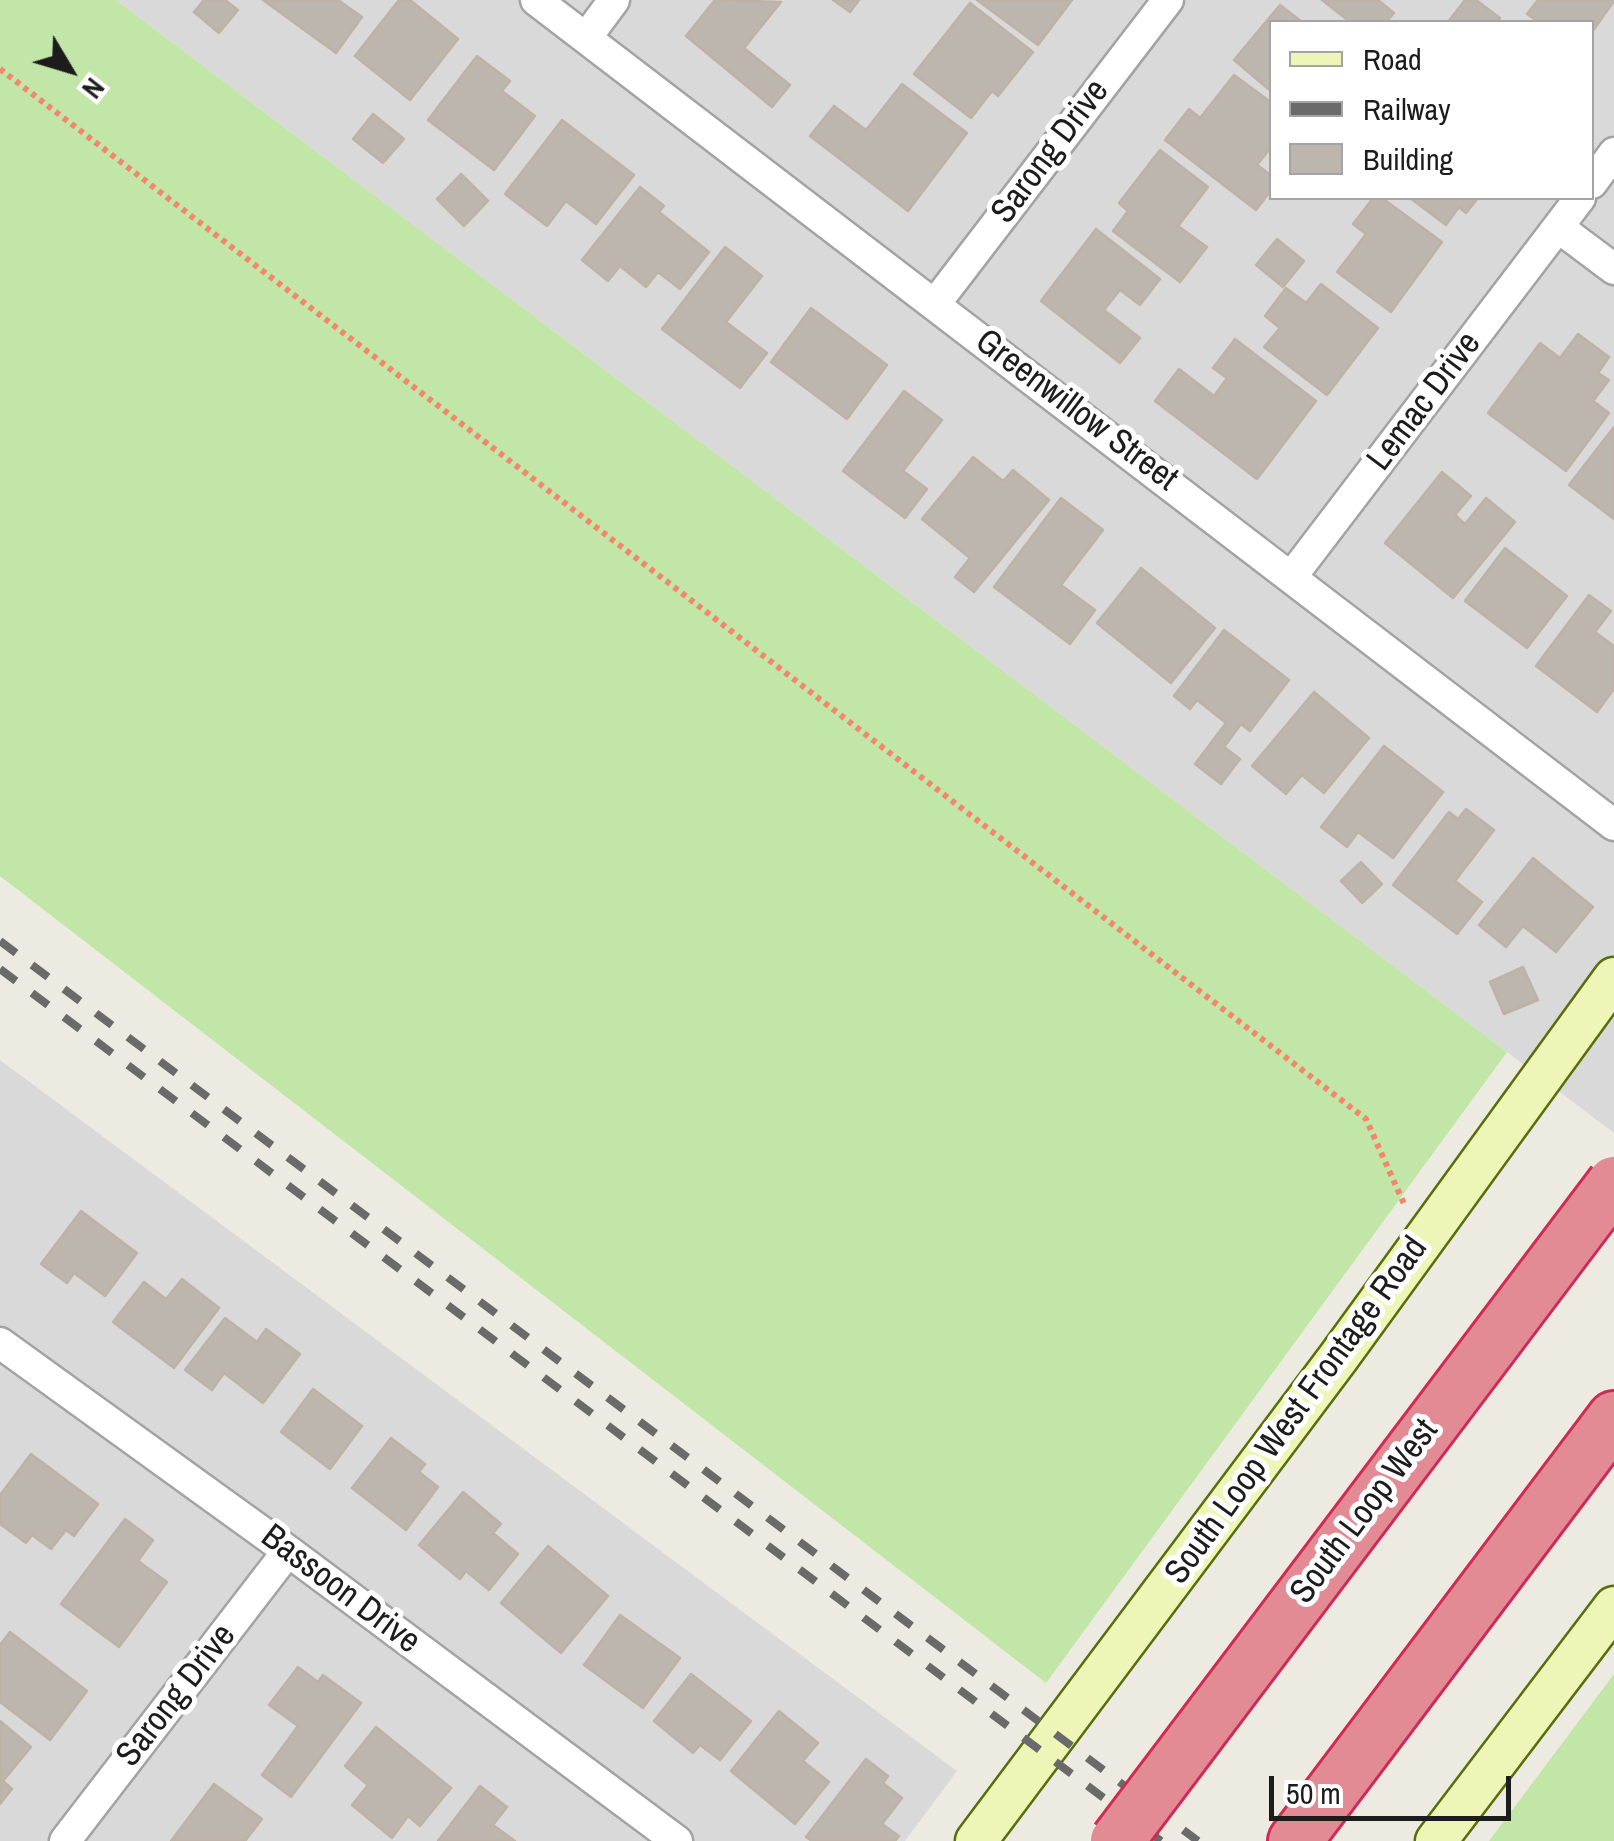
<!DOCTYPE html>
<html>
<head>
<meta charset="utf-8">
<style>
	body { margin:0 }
	#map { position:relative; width:1614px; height:1841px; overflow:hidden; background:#edeae1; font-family:"Archivo Narrow",sans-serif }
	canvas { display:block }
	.legend { position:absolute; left:1269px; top:20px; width:325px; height:180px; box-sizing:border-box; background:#fff; border:2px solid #a4a4a4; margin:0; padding:12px 18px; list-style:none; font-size:30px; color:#1c1c1c }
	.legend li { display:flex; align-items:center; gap:20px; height:50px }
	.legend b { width:50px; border:2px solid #a4a4a4 }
	.north { position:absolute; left:20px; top:20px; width:100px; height:100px; -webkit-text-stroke:8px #fff; paint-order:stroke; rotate:128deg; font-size:28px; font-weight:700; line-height:40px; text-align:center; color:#1c1c1c }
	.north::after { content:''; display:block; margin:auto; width:35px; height:45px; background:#1c1c1c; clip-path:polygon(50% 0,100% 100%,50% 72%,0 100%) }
	.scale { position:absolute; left:1269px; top:1776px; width:242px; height:45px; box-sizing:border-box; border:5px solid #1c1c1c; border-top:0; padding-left:12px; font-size:30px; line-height:35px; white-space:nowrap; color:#1c1c1c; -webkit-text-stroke:8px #fff; paint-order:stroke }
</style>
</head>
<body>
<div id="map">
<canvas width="1614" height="1841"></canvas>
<ul class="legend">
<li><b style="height:12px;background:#edf6b6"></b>Road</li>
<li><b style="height:12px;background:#6a6a6a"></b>Railway</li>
<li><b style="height:28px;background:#bdb6ae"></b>Building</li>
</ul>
<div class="north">N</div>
<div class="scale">50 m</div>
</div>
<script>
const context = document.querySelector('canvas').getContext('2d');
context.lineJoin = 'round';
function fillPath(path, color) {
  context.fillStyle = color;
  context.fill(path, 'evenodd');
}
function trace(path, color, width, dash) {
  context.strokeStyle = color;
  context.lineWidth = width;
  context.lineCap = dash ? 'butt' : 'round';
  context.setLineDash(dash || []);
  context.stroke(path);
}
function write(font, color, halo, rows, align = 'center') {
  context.font = font + ' "Archivo Narrow",sans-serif';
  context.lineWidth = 10;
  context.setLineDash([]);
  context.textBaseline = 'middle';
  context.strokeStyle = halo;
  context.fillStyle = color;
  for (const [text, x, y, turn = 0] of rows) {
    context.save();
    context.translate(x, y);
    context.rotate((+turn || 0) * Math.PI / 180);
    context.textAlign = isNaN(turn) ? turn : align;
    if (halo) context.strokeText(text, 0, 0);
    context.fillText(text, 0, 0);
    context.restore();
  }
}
const residential = new Path2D(`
	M116 0H1614V1133L1507 1052ZM1272 22H1592V198H1272Z
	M0 1060 957 1771 905 1841H0Z`);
const grass = new Path2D(`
	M0 0H116L1507 1052 1046 1683 0 876Z
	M1614 1674V1841H1489Z`);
const building = new Path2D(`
	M204 0H225L238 10 219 33 194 12Z
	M263 0H338L362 17 336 53Z
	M399 0H410L458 39 410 100 355 56Z
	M715 0 781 2 744 48 790 85 772 107 686 36Z
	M833 0H859L850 12Z
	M977 0H1072L1038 45Z
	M1322 0H1378L1394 13 1386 22H1350Z
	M1465 0H1476L1500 18 1497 22H1448Z
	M1538 0H1614V1L1592 32V22H1539L1527 14Z
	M970 3 1033 52 998 96 992 91 971 118 914 74Z
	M1280 5 1302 22H1272V92L1234 60Z
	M477 56 510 81 502 91 535 116 494 170 428 120Z
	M1234 75 1272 103V146L1257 165 1272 176V189L1256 210 1165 140 1189 109 1200 118Z
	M902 84 967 133 908 211 810 136 834 106 866 130Z
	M373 114 404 139 383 163 353 139Z
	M562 120 634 175 596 224 566 201 547 226 505 194Z
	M1160 150 1208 187 1178 226 1207 247 1180 282 1113 231 1128 211 1119 203Z
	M461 174 488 201 464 226 437 199Z
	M640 187 664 206 659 212 709 252 680 289 658 272 646 287 620 266 608 281 582 260Z
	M1373 198H1382L1442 242 1391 312 1337 272 1366 234 1353 224Z
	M1410 198H1478L1466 213 1459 207 1446 225Z
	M1096 229 1160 279 1140 305 1120 290 1104 310 1140 338 1120 363 1041 301Z
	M1277 239 1304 261 1283 287 1256 265Z
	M725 247 762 276 726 322 767 353 740 388 662 329Z
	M1321 284 1378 328 1327 395 1264 347 1280 328 1265 316 1286 288 1306 303Z
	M811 308 887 365 847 419 771 362Z
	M1578 334 1609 357 1598 373 1609 380 1593 401 1609 413 1566 471 1488 413 1540 343 1560 358Z
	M1235 339 1316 401 1257 479 1155 401 1179 369 1214 396 1227 378 1213 368Z
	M904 391 942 420 903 471 927 489 905 518 843 471Z
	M1614 427V519L1569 485Z
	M973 457 1003 481 1013 470 1049 500 974 592 955 577 970 558 922 519Z
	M1442 472 1471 496 1455 515 1465 524 1486 498 1515 522 1453 598 1385 543Z
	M1061 498 1103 530 1061 585 1095 610 1070 644 994 587Z
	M1505 548 1567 596 1527 648 1465 601Z
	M1141 568 1215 628 1171 683 1097 623Z
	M1589 595 1611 611 1595 632 1614 646V689L1597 712 1536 666Z
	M1224 630 1289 680 1250 731 1241 724 1224 747 1240 759 1221 784 1195 764 1226 723 1197 700 1190 709 1174 696Z
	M1314 692 1369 738 1324 793 1302 775 1286 794 1252 766Z
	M1384 746 1443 792 1393 858 1358 832 1347 847 1321 827Z
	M1466 809 1494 830 1455 881 1482 902 1457 934 1393 885 1449 812 1458 819Z
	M1533 858 1593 907 1556 952 1523 926 1506 947 1479 925Z
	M1361 862 1382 884 1362 903 1341 881Z
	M1523 967 1538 1000 1504 1014 1490 982Z
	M81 1211 137 1253 105 1296 74 1273 67 1283 41 1264Z
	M182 1279 219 1308 174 1368 113 1322 144 1282 166 1299Z
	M225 1318 257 1342 266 1329 300 1354 263 1403 224 1373 212 1390 185 1370Z
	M313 1389 362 1426 330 1469 281 1432Z
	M391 1438 425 1464 419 1472 438 1487 406 1530 352 1488Z
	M31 1454 98 1504 74 1536 66 1530 51 1549 32 1535 26 1543 0 1524V1495Z
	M463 1492 501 1524 493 1533 518 1554 489 1590 466 1571 460 1579 419 1545Z
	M125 1519 153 1540 138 1561 167 1582 119 1647 61 1604Z
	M548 1546 608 1596 561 1653 501 1603Z
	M620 1615 680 1658 643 1708 584 1665Z
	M10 1632 87 1691 50 1740 0 1702V1645Z
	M298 1667 318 1682 323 1675 361 1703 291 1797 262 1775 298 1726 269 1705Z
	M691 1674 751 1721 720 1760 700 1745 693 1753 654 1721Z
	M779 1711 818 1743 803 1761 829 1782 795 1824 731 1771Z
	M0 1721 31 1747 3 1781 12 1789 0 1804Z
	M376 1727 451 1788 420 1826 408 1816 392 1838 352 1805 368 1785 345 1766Z
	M866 1759 888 1776 883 1783 902 1798 882 1824 899 1836 895 1841H812L806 1837Z
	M214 1784 262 1819 245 1841H171Z
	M480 1786 507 1807 493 1825 515 1841H438Z`);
const path = new Path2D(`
	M0 69 1366 1119 1405 1206`);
const minor = new Path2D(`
	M536 0 1614 825
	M586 38 614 0
	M1592 183 1614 153
	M1558 227 1614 269
	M935 304 1168 0
	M1292 576 1580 198
	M0 1343 288 1551 677 1841
	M65 1841 288 1551`);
const secondary = new Path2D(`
	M976 1841 1338 1358 1614 978
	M1436 1841 1614 1607`);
const motorway = new Path2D(`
	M1295 1841 1614 1418`);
const rail = new Path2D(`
	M0 941 1198 1841
	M0 969 1161 1841`);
const motorwayBridge = new Path2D(`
	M1117 1841 1614 1183`);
const streetNames = [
	["Sarong Drive",1051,152,-53],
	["Lemac Drive",1425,402,-53],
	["Greenwillow Street",1076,411,37],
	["South Loop West Frontage Road",1297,1411,-54],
	["South Loop West",1365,1512,-53],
	["Bassoon Drive",340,1590,37],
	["Sarong Drive",177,1696,-52]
];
fillPath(residential, '#dad9d9');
fillPath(grass, '#c1e6a8');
fillPath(building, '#bdb6ae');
trace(building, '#beb2a5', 2.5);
trace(minor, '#a3a3a3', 35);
trace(secondary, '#596d09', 45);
trace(motorway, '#cf2a54', 58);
trace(path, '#f4866b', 6, [5, 5]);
trace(minor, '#fff', 30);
trace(secondary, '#edf6b6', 40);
trace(motorway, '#e28b94', 52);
trace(rail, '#6a6a6a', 8, [20, 20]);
trace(motorwayBridge, '#cf2a54', 58, []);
trace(motorwayBridge, '#e28b94', 52);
write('35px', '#1c1c1c', '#fff', streetNames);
</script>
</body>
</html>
